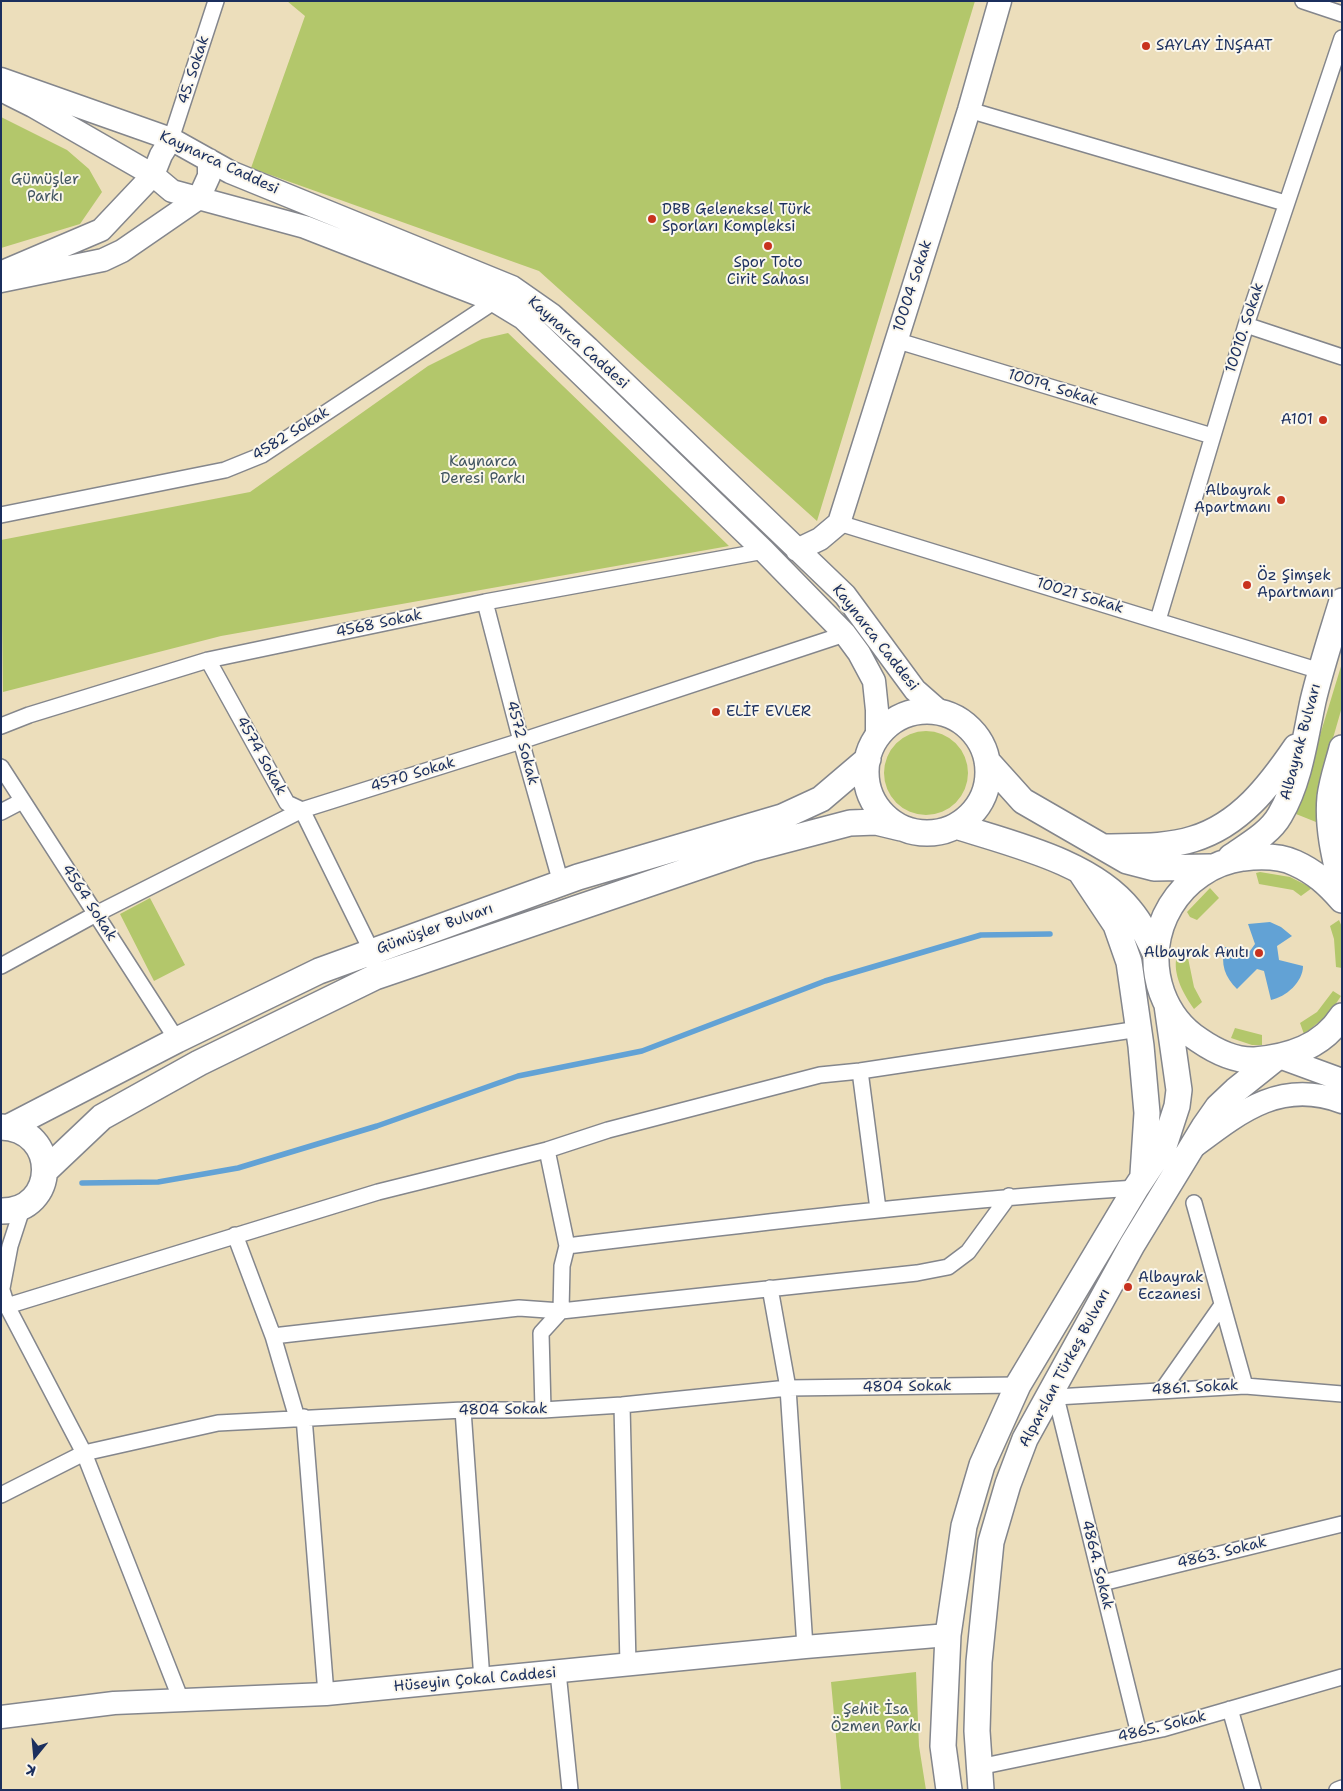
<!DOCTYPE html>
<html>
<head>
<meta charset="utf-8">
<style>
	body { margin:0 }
	#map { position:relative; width:1343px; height:1791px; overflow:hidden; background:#ecdebb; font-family:"Shantell Sans",sans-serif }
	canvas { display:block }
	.frame { position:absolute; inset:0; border:2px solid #1b2f5e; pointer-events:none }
	.north { position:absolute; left:10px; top:1731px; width:50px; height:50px; -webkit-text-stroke:4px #fbf7ec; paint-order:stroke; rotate:197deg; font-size:14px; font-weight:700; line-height:20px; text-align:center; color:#1b2f5e }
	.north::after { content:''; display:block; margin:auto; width:18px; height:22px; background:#1b2f5e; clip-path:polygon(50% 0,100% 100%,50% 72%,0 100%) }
</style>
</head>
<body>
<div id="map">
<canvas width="1343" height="1791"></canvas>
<div class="frame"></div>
<div class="north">K</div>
</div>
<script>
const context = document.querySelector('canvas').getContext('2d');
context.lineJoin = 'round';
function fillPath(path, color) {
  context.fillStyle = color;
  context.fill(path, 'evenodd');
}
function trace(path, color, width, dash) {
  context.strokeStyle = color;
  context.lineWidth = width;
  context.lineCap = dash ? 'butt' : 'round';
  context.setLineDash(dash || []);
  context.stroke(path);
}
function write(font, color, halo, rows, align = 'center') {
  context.font = font + ' "Shantell Sans",sans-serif';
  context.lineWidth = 4;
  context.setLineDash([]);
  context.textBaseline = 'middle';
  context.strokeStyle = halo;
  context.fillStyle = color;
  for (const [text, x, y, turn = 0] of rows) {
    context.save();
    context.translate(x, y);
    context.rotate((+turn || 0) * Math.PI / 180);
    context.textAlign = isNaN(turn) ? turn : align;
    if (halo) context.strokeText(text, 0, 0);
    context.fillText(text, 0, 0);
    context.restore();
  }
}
const green = new Path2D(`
	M287 1H975L817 521 539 271 251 168 305 16Z
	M1 117 67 150 89 169 102 192 80 224 1 248Z
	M508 333 729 546 221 636 3 692 1 540 250 492 428 366 482 339Z
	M1342 663V707L1316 797V822L1296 814Z
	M884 773a42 42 0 1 1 84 0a42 42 0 1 1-84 0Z
	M1260 872 1290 877 1312 888 1301 896 1293 890 1259 884 1256 873Z
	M1210 888 1219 898 1197 920 1190 917 1187 912Z
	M150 898 185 965 154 981 120 914Z
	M1339 920 1342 927V968L1336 967 1334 939 1330 926Z
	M1182 958H1188L1194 987 1202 1002 1194 1009C1184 995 1174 977 1176 960Z
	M1333 991 1341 996 1329 1014 1304 1034 1300 1023 1317 1012Z
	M1235 1028 1262 1035V1045H1252L1231 1038Z
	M916 1672 919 1746 926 1790H841L831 1682Z`);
const water = new Path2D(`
	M1270 922 1281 927 1292 936 1277 946 1279 960 1303 966C1303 982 1286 997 1271 1000L1264 971 1257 969 1237 989C1225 977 1220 964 1225 947L1250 951 1255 944 1248 924Z`);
const stream = new Path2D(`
	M82 1183 158 1182 238 1168 377 1126 518 1076 642 1051 825 981 981 935 1050 934`);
const street = new Path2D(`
	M1303 1 1342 14
	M969 110 1285 203
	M171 139 216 1
	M1246 325 1342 357
	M895 340 1212 436
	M1 515 225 470 262 455 495 301
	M839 523 1320 671
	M485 602 521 741 561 883
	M1158 620 1246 325 1342 38
	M208 660 287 803 302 810 372 952
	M1 726 29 715 208 660 485 602 764 551
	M1 767 177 1040
	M1 812 22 801
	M1 966 96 914 302 810 521 741 845 634
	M860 1071 878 1209
	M547 1150 567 1246
	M1194 1203 1245 1386
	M235 1235 273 1336 297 1418
	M1 1287 7 1306 84 1453 181 1700
	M2 1288 10 1246 23 1206
	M770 1288 788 1388 805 1647
	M7 1306 378 1192 547 1150 608 1130 820 1075 860 1071 1139 1029
	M273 1336 519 1308 561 1311 917 1273 948 1267 968 1252 1009 1196
	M1163 1389 1222 1305
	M1049 1393 1056 1397 1245 1386 1342 1394
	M1056 1397 1139 1734
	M622 1405 628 1665
	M463 1410 482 1680
	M543 1410 541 1333 561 1311 562 1266 567 1246C757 1223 946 1200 1136 1188
	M304 1417 326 1694
	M1 1495 84 1453 218 1423 463 1410H543L622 1405 788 1388 1018 1385
	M1102 1583 1342 1524
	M558 1672 570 1790
	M1230 1709 1253 1790
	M979 1767 1162 1729 1342 1677
	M1337 1790 1342 1788`);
const secondary = new Path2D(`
	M1 79 171 139 230 172 512 287 552 315 588 348 845 595 915 690 940 712
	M9 94 33 106 153 175 172 191 305 227 495 301 523 318 764 551 845 634 859 653 874 681 877 710V738
	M7 270 101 230 153 175 161 155 171 139
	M1 281 103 260 122 251 199 198 209 176V160
	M797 550 820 539 839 523 969 110 1000 1
	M1282 1058 1342 1080
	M1196 1145C1241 1111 1282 1079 1342 1102
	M1 1717 114 1703 326 1694 805 1647 948 1635`);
const primary = new Path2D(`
	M866 772a61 61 0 1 1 122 0a61 61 0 1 1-122 0Z
	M1342 748C1338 764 1332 780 1330 797 1327 827 1335 859 1342 888
	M987 761 1023 801 1127 861 1154 868 1210 867
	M956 826C1012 844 1092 862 1130 910 1141 923 1148 938 1155 953
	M1103 847C1132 846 1165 848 1193 839 1240 825 1270 785 1296 747
	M1231 857C1248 845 1270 833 1280 815 1300 781 1305 738 1313 701 1321 667 1332 634 1342 601
	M1080 871 1116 925 1129 962 1141 1046 1147 1113 1143 1174
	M1342 900C1328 884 1315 872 1295 863 1280 856 1260 856 1243 858 1180 867 1140 932 1162 993 1169 1012 1182 1029 1199 1040 1215 1051 1235 1061 1255 1060 1289 1057 1322 1047 1342 1016
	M1 1127C60 1129 58 1212 1 1211
	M9 1127 177 1040 319 971 578 877 782 817 821 799 868 759
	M45 1171 102 1117 199 1063 375 977 751 849 850 823 876 822 901 828
	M949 1790 943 1746 948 1635 964 1526 982 1465 1018 1385 1136 1188 1164 1146 1177 1106 1179 1090 1167 1005
	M981 1790 977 1731 979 1662 991 1542 1008 1484 1025 1439 1132 1245 1204 1127 1218 1107 1236 1090 1276 1058`);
const markers = [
	[1146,46,5,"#c8321e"],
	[652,219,5,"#c8321e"],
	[768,246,5,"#c8321e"],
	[1323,420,5,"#c8321e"],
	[1281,500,5,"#c8321e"],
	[1247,585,5,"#c8321e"],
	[716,712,5,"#c8321e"],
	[1259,953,5,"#c8321e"],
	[1128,1287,5,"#c8321e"]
];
const poiNames = [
	["SAYLAY İNŞAAT",1156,46],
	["DBB Geleneksel Türk",662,210],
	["Sporları Kompleksi",662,227],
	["Spor Toto",768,263,"center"],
	["Cirit Sahası",768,280,"center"],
	["A101",1313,420,"right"],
	["Albayrak",1271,491,"right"],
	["Apartmanı",1271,508,"right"],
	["Öz Şimşek",1257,576],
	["Apartmanı",1257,593],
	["ELİF EVLER",726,712],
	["Albayrak Anıtı",1249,953,"right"],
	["Albayrak",1138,1278],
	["Eczanesi",1138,1295]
];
const streetNames = [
	["45. Sokak",194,70,-72],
	["Kaynarca Caddesi",219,163,25],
	["10004 Sokak",913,286,-72],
	["10010. Sokak",1245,328,-72],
	["Kaynarca Caddesi",578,343,42],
	["10019. Sokak",1053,388,17],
	["4582 Sokak",291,434,-32],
	["10021 Sokak",1080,596,17],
	["4568 Sokak",379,624,-12],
	["Kaynarca Caddesi",875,638,52],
	["Albayrak Bulvarı",1301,742,-75],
	["4572 Sokak",522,743,75],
	["4574 Sokak",261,756,61],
	["4570 Sokak",413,775,-17],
	["4564 Sokak",89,903,57],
	["Gümüşler Bulvarı",435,929,-20],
	["Alparslan Türkeş Bulvarı",1065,1368,-62],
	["4804 Sokak",907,1387,-1],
	["4861. Sokak",1195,1388,-3],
	["4804 Sokak",503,1410,-1],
	["4863. Sokak",1222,1553,-14],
	["4864. Sokak",1097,1565,76],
	["Hüseyin Çokal Caddesi",475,1680,-5],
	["4865. Sokak",1162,1727,-14]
];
const parkNames = [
	["Gümüşler",45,180],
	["Parkı",45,197],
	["Kaynarca",483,462],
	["Deresi Parkı",483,479],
	["Şehit İsa",876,1710],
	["Özmen Parkı",876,1727]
];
fillPath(green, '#b3c76b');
fillPath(water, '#62a2d5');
trace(stream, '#62a2d5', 5.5);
trace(street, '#84868c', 18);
trace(secondary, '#84868c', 25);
trace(primary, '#84868c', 28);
trace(street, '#fff', 15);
trace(secondary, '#fff', 22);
trace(primary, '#fff', 25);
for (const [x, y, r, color] of markers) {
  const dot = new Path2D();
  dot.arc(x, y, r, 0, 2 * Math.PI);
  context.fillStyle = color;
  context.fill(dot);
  trace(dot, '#fbf7ec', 2);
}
write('15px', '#1b2f5e', '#fbf7ec', poiNames, 'left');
write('15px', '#1b2f5e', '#fbf7ec', streetNames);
write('15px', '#415561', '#fbf7ec', parkNames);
</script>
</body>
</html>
